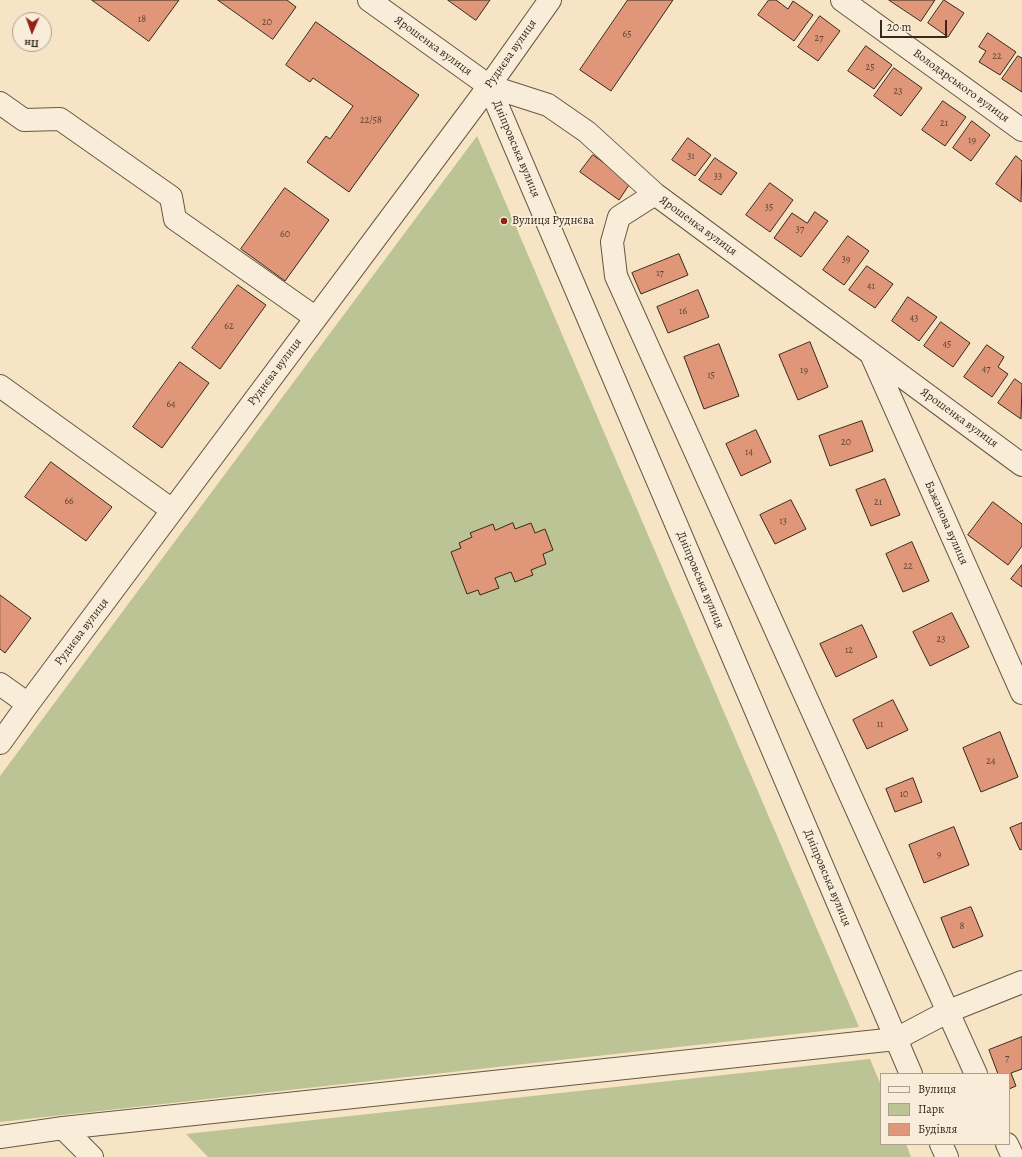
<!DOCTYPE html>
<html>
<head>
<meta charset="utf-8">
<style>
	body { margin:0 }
	#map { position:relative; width:1022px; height:1157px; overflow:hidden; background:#f6e4c5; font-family:Alegreya,serif }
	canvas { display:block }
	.legend { position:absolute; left:880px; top:1073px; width:130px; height:72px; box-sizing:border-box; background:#f9edd9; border:1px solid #ab9f8d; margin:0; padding:5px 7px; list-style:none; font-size:12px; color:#36291a }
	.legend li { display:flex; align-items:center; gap:8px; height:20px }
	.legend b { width:20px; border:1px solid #ab9f8d }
	.north { position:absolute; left:12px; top:12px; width:40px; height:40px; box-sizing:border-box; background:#f9edd9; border:1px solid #ab9f8d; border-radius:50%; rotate:182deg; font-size:11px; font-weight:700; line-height:16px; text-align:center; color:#36291a }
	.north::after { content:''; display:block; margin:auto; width:14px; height:18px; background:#8f2418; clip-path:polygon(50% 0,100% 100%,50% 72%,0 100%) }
	.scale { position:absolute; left:880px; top:20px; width:67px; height:18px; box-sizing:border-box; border:2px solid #36291a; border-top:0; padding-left:5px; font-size:12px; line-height:14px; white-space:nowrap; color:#36291a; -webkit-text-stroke:3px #f9edd9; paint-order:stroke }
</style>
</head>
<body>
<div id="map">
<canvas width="1022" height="1157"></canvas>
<ul class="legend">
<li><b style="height:5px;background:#f9edd9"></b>Вулиця</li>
<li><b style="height:11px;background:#bcc495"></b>Парк</li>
<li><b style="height:11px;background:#df9679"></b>Будівля</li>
</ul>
<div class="north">Пн</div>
<div class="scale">20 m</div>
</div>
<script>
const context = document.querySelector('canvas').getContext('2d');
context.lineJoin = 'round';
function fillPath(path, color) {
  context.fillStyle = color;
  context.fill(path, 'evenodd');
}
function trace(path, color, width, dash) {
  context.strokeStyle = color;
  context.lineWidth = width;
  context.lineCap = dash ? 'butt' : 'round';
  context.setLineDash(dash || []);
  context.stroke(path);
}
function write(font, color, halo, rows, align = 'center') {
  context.font = font + ' Alegreya,serif';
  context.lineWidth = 4;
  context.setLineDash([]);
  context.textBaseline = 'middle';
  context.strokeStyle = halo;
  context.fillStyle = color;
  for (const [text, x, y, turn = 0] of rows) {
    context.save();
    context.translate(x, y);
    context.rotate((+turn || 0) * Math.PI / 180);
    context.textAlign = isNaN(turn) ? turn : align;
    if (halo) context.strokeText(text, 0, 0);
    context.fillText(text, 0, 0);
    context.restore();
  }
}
const green = new Path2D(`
	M477 136 859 1027 0 1122V776Z
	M870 1059 881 1085V1144H906L911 1157H208L186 1134Z`);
const building = new Path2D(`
	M92 0H179L149 41Z
	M218 0H287L296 7 273 39Z
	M448 0H490L476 20Z
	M628 0H673L611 91 580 70Z
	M769 0H776L788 9 793 1 813 15 794 41 758 15Z
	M889 0H935L921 21Z
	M944 0 964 13 948 37 928 23Z
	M820 16 840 31 818 61 798 47Z
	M316 22 419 95 349 192 307 162 326 136 330 139 353 106 313 78 310 82 286 65Z
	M988 33 1016 52 1000 75 979 62 986 51 979 47Z
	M866 46 892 65 874 89 848 71Z
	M1018 56 1022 58V92L1002 79Z
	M894 68 922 88 901 116 874 96Z
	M943 101 966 117 945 146 922 130Z
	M972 121 990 135 971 161 953 148Z
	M688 138 711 155 695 176 672 160Z
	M593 155 631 182 619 200 580 172Z
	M1016 156 1022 161 1021 202 996 184Z
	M715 158 737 173 721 195 699 180Z
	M770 183 793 200 770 232 746 215Z
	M285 188 329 220 285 281 241 249Z
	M815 212 828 221 801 257 774 238 792 213 807 223Z
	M848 236 869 251 844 285 823 270Z
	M679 254 688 275 641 294 632 273Z
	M867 266 893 284 875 308 849 290Z
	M238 285 266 305 220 369 192 348Z
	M698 290 709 317 668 333 657 307Z
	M908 297 937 317 919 341 892 321Z
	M941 322 970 343 953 367 924 346Z
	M810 342 828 387 798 400 779 355Z
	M719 344 739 396 704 409 684 357Z
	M987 345 1004 357 998 367 1008 374 992 397 964 377Z
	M180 362 209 383 162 448 133 427Z
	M1015 379 1022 384 1021 419 998 403Z
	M862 421 873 451 830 466 819 436Z
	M756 430 771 462 741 476 726 444Z
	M51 462 112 507 86 541 25 497Z
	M885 479 900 515 871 526 856 490Z
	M791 500 806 529 775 544 760 515Z
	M993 502 1022 524V546L1008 565 968 535Z
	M513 523 515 529 531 523 535 533 545 529 553 550 543 554 546 564 531 570 533 575 515 582 511 572 495 578 499 588 480 595 478 590 467 594 451 552 461 548 459 543 472 537 470 533 493 524 495 530Z
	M912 542 929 581 903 592 886 554Z
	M1022 565V587L1011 579Z
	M0 595 31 618 5 653 0 649Z
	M952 613 969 647 930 666 913 632Z
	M862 625 877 657 836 677 820 644Z
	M893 700 908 730 867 749 853 720Z
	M1000 732 1018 777 981 792 963 748Z
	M913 778 922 802 895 812 886 789Z
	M1022 823V849L1020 850 1010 828Z
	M954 827 969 865 924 883 909 845Z
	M971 907 983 936 953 948 941 918Z
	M1022 1037V1069L1011 1073 1016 1086 1009 1089V1074H998L989 1050Z`);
const minor = new Path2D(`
	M369 0 489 86 548 105 587 132 655 194 1022 465
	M842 0 1022 130
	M489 86 911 1074
	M0 103 24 120 60 119 171 197 175 219 316 318
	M655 194 619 217 612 242 616 276 976 1074
	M871 354 1022 693
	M0 386 172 510
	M0 684 28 704
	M0 743 28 704 489 86 550 0
	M63 1128 92 1157
	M0 1137 63 1128 896 1039 949 1011 1022 982
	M941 1144 947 1157
	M1007 1144 1013 1157`);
const markers = [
	[504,221,4,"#8f2418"]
];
const numberNames = [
	["18",142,20],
	["20",267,23],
	["65",627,35],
	["27",819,39],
	["22",997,57],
	["25",870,68],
	["23",898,92],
	["22/58",371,121],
	["21",944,124],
	["19",972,141],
	["31",691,157],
	["33",718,177],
	["35",769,208],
	["37",800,230],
	["60",285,235],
	["39",846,260],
	["17",660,274],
	["41",871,287],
	["16",683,312],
	["43",914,319],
	["62",229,327],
	["45",947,345],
	["47",986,370],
	["19",804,371],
	["15",711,376],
	["64",171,405],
	["20",846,443],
	["14",749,453],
	["66",69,502],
	["21",878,503],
	["13",783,522],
	["22",908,567],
	["23",941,640],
	["12",849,651],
	["11",880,725],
	["24",991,762],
	["10",904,795],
	["9",939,855],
	["8",962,927],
	["7",1007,1059]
];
const streetNames = [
	["Ярошенка вулиця",433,46,36],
	["Руднєва вулиця",511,54,-55],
	["Володарського вулиця",961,86,36],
	["Дніпровська вулиця",516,149,67],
	["Ярошенка вулиця",698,226,36],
	["Руднєва вулиця",275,372,-53],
	["Ярошенка вулиця",959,418,36],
	["Бажанова вулиця",946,523,66],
	["Дніпровська вулиця",700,580,67],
	["Руднєва вулиця",82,632,-53],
	["Дніпровська вулиця",827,878,67]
];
const poiNames = [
	["Вулиця Руднєва",512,221]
];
fillPath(green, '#bcc495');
fillPath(building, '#df9679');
trace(building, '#36291a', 1);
trace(minor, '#665845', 24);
trace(minor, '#f9edd9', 22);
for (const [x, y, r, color] of markers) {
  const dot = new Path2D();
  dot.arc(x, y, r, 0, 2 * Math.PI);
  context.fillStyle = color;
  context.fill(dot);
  trace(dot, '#f9edd9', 1.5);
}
write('10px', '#604432', null, numberNames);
write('12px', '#36291a', '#f9edd9', streetNames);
write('12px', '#36291a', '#f9edd9', poiNames, 'left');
</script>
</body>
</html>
